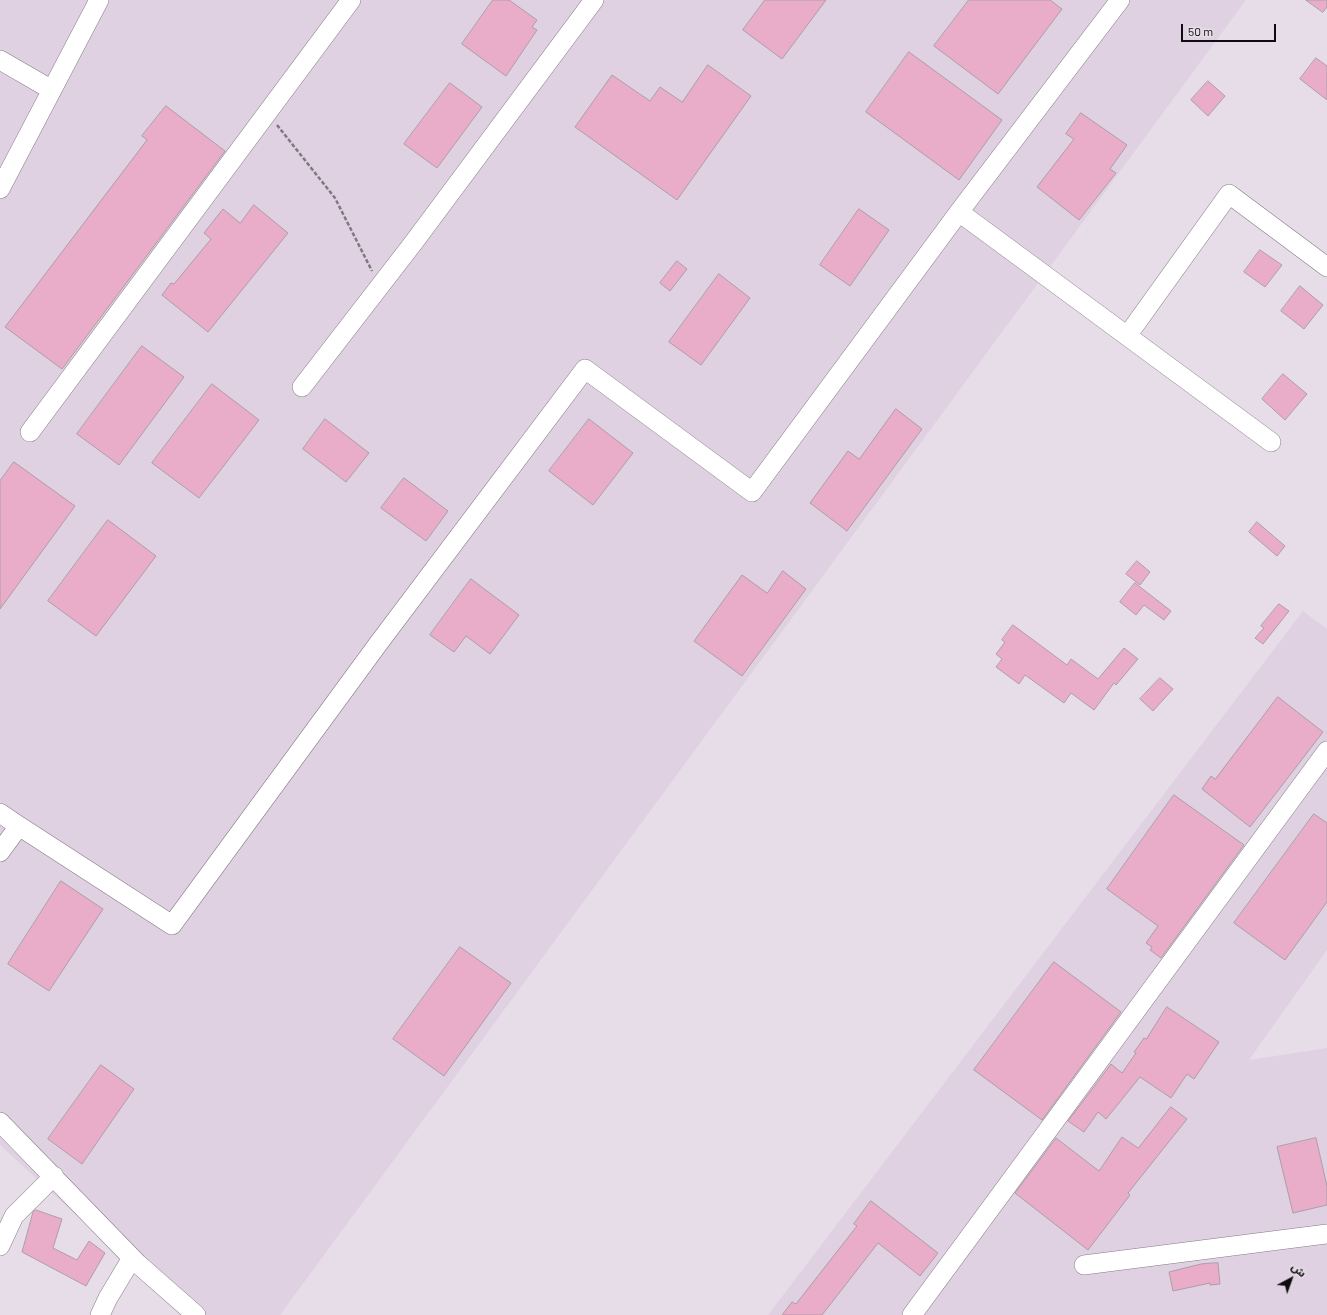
<!DOCTYPE html>
<html>
<head>
<meta charset="utf-8">
<style>
	body { margin:0 }
	#map { position:relative; width:1327px; height:1315px; overflow:hidden; background:#e7dde8; font-family:Barlow,"Noto Sans Arabic",sans-serif }
	canvas { display:block }
	.north { position:absolute; left:1271px; top:1259px; width:40px; height:40px; -webkit-text-stroke:3px #e7dde8; paint-order:stroke; rotate:41deg; font-size:11px; font-weight:700; line-height:16px; text-align:center; color:#0f0c0f }
	.north::after { content:''; display:block; margin:auto; width:14px; height:18px; background:#0f0c0f; clip-path:polygon(50% 0,100% 100%,50% 72%,0 100%) }
	.scale { position:absolute; left:1181px; top:24px; width:95px; height:18px; box-sizing:border-box; border:2px solid #0f0c0f; border-top:0; padding-left:5px; font-size:12px; line-height:14px; white-space:nowrap; color:#0f0c0f; -webkit-text-stroke:3px #e7dde8; paint-order:stroke }
</style>
</head>
<body>
<div id="map">
<canvas width="1327" height="1315"></canvas>
<div class="north">ش</div>
<div class="scale">50 m</div>
</div>
<script>
const context = document.querySelector('canvas').getContext('2d');
context.lineJoin = 'round';
function fillPath(path, color) {
  context.fillStyle = color;
  context.fill(path, 'evenodd');
}
function trace(path, color, width, dash) {
  context.strokeStyle = color;
  context.lineWidth = width;
  context.lineCap = dash ? 'butt' : 'round';
  context.setLineDash(dash || []);
  context.stroke(path);
}
const built = new Path2D(`
	M0 0H1246L280 1315H184L0 1145Z
	M1303 611 1327 629V950L1249 1060 1327 1048V1315H768Z`);
const building = new Path2D(`
	M493 0H509L537 20 532 27 537 30 506 76 462 44Z
	M765 0H826L782 59 743 30Z
	M969 0H1050L1062 9 998 94 934 46Z
	M1306 0H1327V7L1323 12Z
	M909 52 1002 120 959 180 866 112Z
	M1316 58 1327 66V100L1300 79Z
	M708 65 751 96 677 200 575 127 612 75 650 101 660 87 682 102Z
	M1208 81 1225 96 1208 116 1191 100Z
	M450 83 482 107 437 168 404 144Z
	M166 106 225 151 62 369 5 327 147 140 142 136Z
	M1081 113 1127 145 1110 169 1116 173 1079 220 1037 187 1074 139 1066 134Z
	M254 205 288 233 208 332 162 295 171 283 174 284 211 239 204 233 223 209 240 223Z
	M859 209 889 230 850 286 820 265Z
	M1260 250 1282 265 1265 287 1244 272Z
	M677 261 687 269 670 291 660 283Z
	M719 274 750 298 701 365 669 342Z
	M1300 286 1323 305 1304 329 1281 311Z
	M142 346 184 377 119 465 77 434Z
	M1283 374 1307 394 1285 420 1262 399Z
	M212 384 259 420 199 498 152 463Z
	M896 409 922 429 847 531 810 503 848 451 859 459Z
	M325 419 369 453 346 482 303 449Z
	M589 419 633 453 593 505 549 471Z
	M14 462 75 506 0 609V481Z
	M404 478 448 511 426 541 381 508Z
	M108 520 156 556 96 636 48 601Z
	M1257 522 1285 546 1277 556 1249 532Z
	M1137 561 1150 572 1140 585 1126 574Z
	M783 571 806 589 742 676 694 641 742 575 767 593Z
	M471 579 519 615 490 654 466 636 454 652 430 635Z
	M1135 583 1171 611 1164 620 1144 605 1136 615 1120 602Z
	M1279 604 1289 611 1263 644 1255 638 1264 628 1261 626Z
	M1013 625 1067 665 1071 659 1098 679 1124 648 1138 659 1116 685 1114 683 1094 710 1071 693 1064 703 1025 675 1019 684 996 667 1002 659 996 654 1005 642 1002 640Z
	M1160 678 1173 689 1153 711 1140 699Z
	M1278 697 1323 732 1250 827 1202 789 1211 776 1215 779Z
	M1174 795 1244 845 1161 958 1150 950 1152 947 1146 943 1158 926 1107 889Z
	M1314 814 1327 823V902L1285 960 1234 923Z
	M61 881 103 909 49 991 8 964Z
	M460 947 511 983 444 1076 393 1039Z
	M1054 962 1121 1012 1042 1120 974 1070Z
	M1167 1007 1219 1042 1194 1079 1187 1074 1171 1098 1140 1077 1106 1119 1098 1112 1084 1132 1068 1121 1111 1064 1122 1073 1136 1053 1134 1052 1144 1038 1146 1039Z
	M101 1065 134 1089 82 1164 48 1139Z
	M1171 1107 1187 1119 1128 1193 1130 1195 1088 1250 1015 1193 1056 1138 1099 1171 1122 1137 1138 1148Z
	M1316 1138 1327 1186V1205L1293 1213 1277 1147Z
	M871 1201 938 1253 920 1276 878 1243 822 1315H782L792 1302 796 1304 857 1226 854 1224Z
	M36 1210 62 1219 53 1248 77 1260 89 1241 105 1253 86 1286 22 1252 33 1212Z
	M1218 1263 1220 1284 1210 1285V1283L1173 1291 1169 1272 1201 1264Z`);
const path = new Path2D(`
	M277 125 335 198 372 271`);
const minor = new Path2D(`
	M0 60 52 90
	M0 189 99 0
	M959 212 1271 442
	M1127 336 1229 194 1327 267
	M302 387 414 242 594 0
	M30 432 351 0
	M0 813 19 826 0 852
	M19 826 172 925 378 644 585 369 752 492 959 212 1120 0
	M0 1122 138 1264 196 1315
	M0 1246 14 1216 54 1176
	M1084 1265 1327 1234
	M100 1315 108 1298 132 1258
	M912 1315 1327 751`);
fillPath(built, '#e0d1e2');
fillPath(building, '#e9acc9');
trace(building, '#ac9fa5', 1);
trace(minor, '#847b85', 20);
trace(path, '#7f7980', 2.5, [4, 2]);
trace(minor, '#fff', 19);
</script>
</body>
</html>
